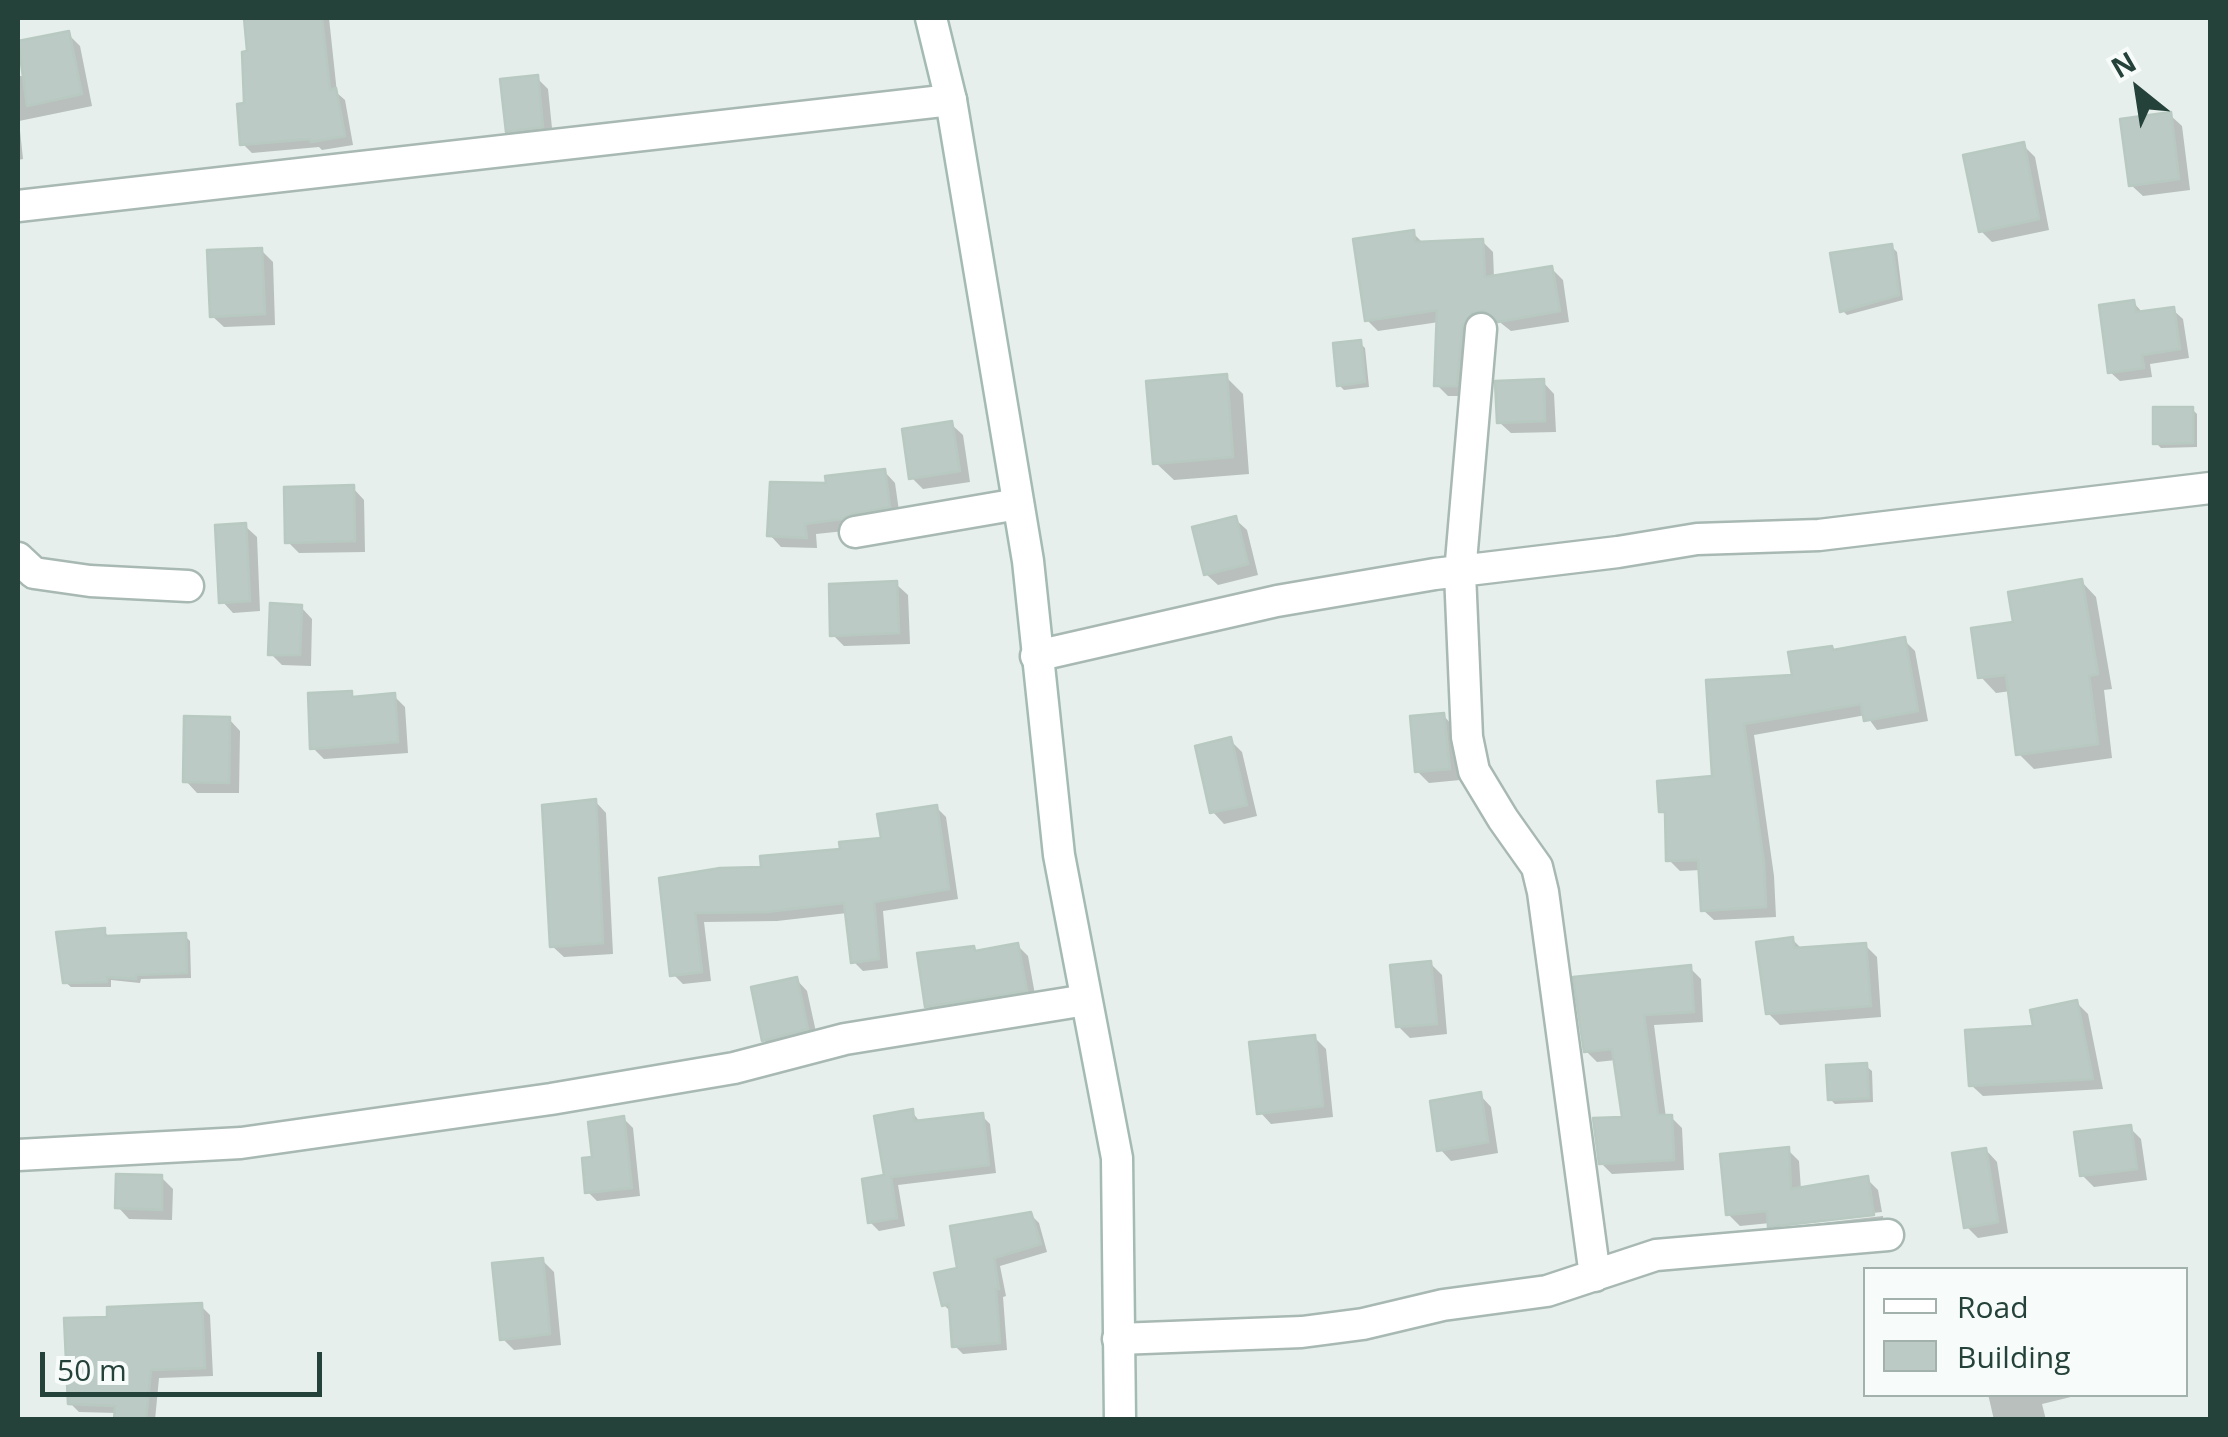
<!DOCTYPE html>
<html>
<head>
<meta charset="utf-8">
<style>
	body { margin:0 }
	#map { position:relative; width:2228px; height:1437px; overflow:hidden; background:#e6efeb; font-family:"Open Sans",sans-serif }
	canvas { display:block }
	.frame { position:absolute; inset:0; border:20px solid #24423a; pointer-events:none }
	.legend { position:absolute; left:1863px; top:1267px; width:325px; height:130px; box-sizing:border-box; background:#f7fbf9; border:2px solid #a3b1ad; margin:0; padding:12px 18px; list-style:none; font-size:30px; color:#24423a }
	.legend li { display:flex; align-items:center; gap:20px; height:50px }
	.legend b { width:50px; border:2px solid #a3b1ad }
	.north { position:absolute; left:2088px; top:40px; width:100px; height:100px; -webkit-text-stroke:8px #f7fbf9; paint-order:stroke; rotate:330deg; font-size:28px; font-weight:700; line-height:40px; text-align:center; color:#24423a }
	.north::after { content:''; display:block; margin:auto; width:35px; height:45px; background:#24423a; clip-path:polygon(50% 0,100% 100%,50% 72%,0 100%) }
	.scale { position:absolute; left:40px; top:1352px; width:282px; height:45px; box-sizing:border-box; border:5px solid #24423a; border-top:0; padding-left:12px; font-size:30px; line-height:35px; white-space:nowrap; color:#24423a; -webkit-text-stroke:8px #f7fbf9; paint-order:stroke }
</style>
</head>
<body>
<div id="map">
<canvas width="2228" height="1437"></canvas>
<div class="frame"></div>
<ul class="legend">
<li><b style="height:12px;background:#fff"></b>Road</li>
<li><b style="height:28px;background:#bbcac4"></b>Building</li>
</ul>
<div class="north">N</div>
<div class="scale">50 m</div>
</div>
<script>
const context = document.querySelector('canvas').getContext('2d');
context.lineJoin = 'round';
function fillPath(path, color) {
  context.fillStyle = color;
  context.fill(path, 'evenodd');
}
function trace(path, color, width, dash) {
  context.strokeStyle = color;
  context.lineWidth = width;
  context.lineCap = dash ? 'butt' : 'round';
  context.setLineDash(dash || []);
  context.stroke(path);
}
const shadow = new Path2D(`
	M246 18H329L337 93 345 100 353 145 322 150 319 147 252 153 243 144 249 54Z
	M68 34 80 46 92 106 19 121 23 159 18 160V76H24L18 44Z
	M537 78 548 89 553 138 520 142 508 131Z
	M2170 115 2182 126 2190 190 2143 196 2131 185Z
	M2023 145 2035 157 2049 230 1992 242 1981 231Z
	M1413 233 1424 244 1482 241 1493 252 1494 278 1552 269 1563 280 1569 322 1511 331 1497 320 1483 323 1467 396H1448L1437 385 1439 322 1378 331 1367 320Z
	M1892 247 1897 252 1903 300 1847 315 1842 310Z
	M261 250 273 262 275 325 224 327 212 316Z
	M2133 302 2142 312 2173 310 2183 319 2189 358 2150 364 2152 377 2120 381 2110 372Z
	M1360 343 1365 348 1369 387 1344 390 1339 385Z
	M1226 377 1243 394 1249 474 1174 480 1156 463Z
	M1543 382 1554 394 1556 432 1511 433 1499 422Z
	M2192 409 2197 414V447L2161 448 2156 443Z
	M951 424 963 435 970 482 923 489 912 478Z
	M884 471 895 483 900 518 854 530 816 534 817 548 781 547 770 535 829 486Z
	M353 488 364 500 365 552 299 553 288 542Z
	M1235 519 1247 530 1258 575 1218 585 1206 574Z
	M245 526 257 537 260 611 233 613 222 601Z
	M2081 581 2096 597 2112 689 2104 690 2112 758 2034 769 2019 754 2011 691 1996 693 1981 677 2016 624Z
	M896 584 908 595 910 644 844 646 833 635Z
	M301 607 312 619 311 666 282 665 271 654Z
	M1904 640 1915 651 1928 721 1877 730 1866 715 1754 735 1774 876 1776 917 1714 920 1703 910 1701 870 1680 871 1669 860 1668 817 1662 811 1714 779 1708 682 1795 678 1832 648 1836 652Z
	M351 693 356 699 394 696 405 707 408 753 324 759 313 748Z
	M1443 715 1454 727 1460 780 1429 783 1417 771Z
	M229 719 240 731 239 793H197L186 781Z
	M1230 740 1242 752 1257 816 1224 824 1213 812Z
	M595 801 606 813 613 954 564 957 552 946Z
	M936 807 946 817 958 899 883 911 888 968 863 971 853 961 847 913 777 921 704 922 711 981 683 984 673 974 662 880 764 869 843 851 884 840Z
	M104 930 109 938 185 936 190 941 191 978 141 979 140 983 111 980V987H71L65 982Z
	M1792 939 1803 950 1865 945 1877 957 1881 1017 1780 1025 1768 1013Z
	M1018 946 1028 956 1036 1000 937 1016 927 1006 973 949 978 954Z
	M1430 963 1442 975 1447 1034 1410 1038 1398 1026Z
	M1690 968 1701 979 1703 1022 1654 1025 1666 1118 1671 1117 1682 1128 1684 1170 1612 1174 1601 1163 1625 1119 1616 1060 1597 1062 1586 1051Z
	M796 979 807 991 818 1041 775 1052 764 1040Z
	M2076 1002 2088 1014 2103 1089 1983 1096 1971 1085Z
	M1314 1037 1326 1049 1333 1117 1271 1124 1260 1112Z
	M1866 1066 1872 1071 1873 1102 1835 1104 1830 1099Z
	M1480 1095 1491 1107 1498 1153 1451 1161 1440 1149Z
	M912 1112 921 1123 982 1116 990 1124 996 1173 898 1185 905 1226 879 1231 870 1222Z
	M624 1119 633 1128 640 1196 597 1201 588 1192Z
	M2130 1128 2141 1139 2147 1180 2094 1187 2082 1175Z
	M1788 1150 1799 1161 1801 1190 1867 1179 1878 1190 1882 1212 1778 1223V1228L1883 1216 1884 1226 1782 1237 1770 1223 1740 1226 1728 1214Z
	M1986 1150 1997 1162 2008 1233 1978 1238 1966 1226Z
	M161 1177 173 1189 172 1220 129 1219 118 1207Z
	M1031 1215 1039 1223 1047 1252 1000 1266 1006 1296 1003 1297 1007 1350 963 1354 954 1345 952 1313 944 1305Z
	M542 1260 554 1272 561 1345 514 1350 502 1338Z
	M201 1306 210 1315 213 1376 159 1378 155 1420H117V1413L79 1412 70 1403 109 1319Z
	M1988 1394H2083L2042 1404 2046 1420H1994Z`);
const building = new Path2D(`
	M244 18H322L330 90 336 88 345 136 311 142 310 139 240 145 237 104 244 103 242 52 247 51Z
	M69 31 82 94 27 106 18 41Z
	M538 75 543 127 506 132 500 79Z
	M2171 112 2179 179 2129 186 2120 119Z
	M2024 142 2039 219 1979 232 1963 155Z
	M1414 230 1415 242 1483 239 1485 277 1552 266 1560 311 1498 322 1484 311 1472 313 1462 327 1457 386H1434L1437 310 1365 321 1353 239Z
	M1892 244 1899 295 1840 312 1830 253Z
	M262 248 265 314 210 317 207 250Z
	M2134 300 2136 312 2174 307 2180 349 2142 355 2144 368 2108 373 2099 305Z
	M1361 340 1365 382 1337 386 1333 343Z
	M1227 374 1233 457 1153 464 1146 381Z
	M1544 379 1545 421 1497 423 1495 381Z
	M2153 407H2193V443L2153 444Z
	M952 421 960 471 909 479 902 429Z
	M885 469 890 507 852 514 842 519 805 524 807 538 767 536 770 482 826 483 825 476Z
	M354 485 355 541 285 543 284 487Z
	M1236 516 1248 564 1204 575 1192 527Z
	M246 523 250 601 219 603 215 525Z
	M2082 579 2098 674 2089 676 2098 744 2016 755 2006 675 1978 678 1971 628 2013 622 2008 592Z
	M897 581 899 633 830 636 829 584Z
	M270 603 302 605 300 655H268Z
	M1905 637 1918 711 1864 721 1861 704 1744 724 1764 863 1766 907 1701 911 1698 860 1666 861 1665 812H1659L1657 781 1712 776 1706 680 1792 675 1788 652 1832 646 1833 650Z
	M352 691V697L395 693 398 742 310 749 308 693Z
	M1444 713 1450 769 1415 772 1410 716Z
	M184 716 230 717 229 783 183 782Z
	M1231 737 1247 805 1210 813 1195 746Z
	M596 799 603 943 550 947 542 805Z
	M937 805 949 889 874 902 879 959 851 963 844 903 766 912 695 913 702 972 670 976 659 878 720 868 761 867 760 856 840 849 839 842 881 838 877 814Z
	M105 928V936L186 933 187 973 136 975V979L107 977V982L63 983 56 932Z
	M1793 937 1794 948 1866 943 1871 1006 1766 1014 1756 942Z
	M1018 943 1027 991 925 1007 917 953 974 946 975 951Z
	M1431 961 1437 1024 1396 1027 1390 965Z
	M1691 965 1694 1012 1644 1015 1658 1115H1672L1674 1160 1599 1164 1593 1118 1622 1117 1612 1049 1584 1052 1573 977Z
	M797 977 808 1029 762 1041 751 987Z
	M2077 1000 2093 1079 1969 1086 1965 1030 2033 1026 2030 1010Z
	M1315 1035 1323 1106 1257 1114 1249 1042Z
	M1867 1063 1869 1098 1828 1100 1826 1065Z
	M1481 1092 1488 1142 1437 1151 1430 1101Z
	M913 1109 914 1121 983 1113 989 1165 891 1177 897 1218 868 1223 862 1179 884 1175 874 1116Z
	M624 1116 632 1188 585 1193 582 1158 592 1157 588 1122Z
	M2131 1125 2137 1169 2080 1176 2074 1132Z
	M1789 1147 1791 1189 1868 1176 1874 1215 1768 1227 1767 1211 1726 1215 1720 1154Z
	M1986 1148 1998 1222 1964 1228 1952 1153Z
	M116 1174 162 1175V1210L115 1208Z
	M1031 1212 1041 1244 994 1258 999 1289H996L1000 1343 952 1347 949 1304 942 1306 934 1273 957 1268 950 1226Z
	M543 1258 550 1334 500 1340 492 1263Z
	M202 1303 205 1368 151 1370 146 1420H114L115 1406 68 1404 64 1318 107 1317V1307Z`);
const street = new Path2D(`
	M18 206 951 100
	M1481 329 1460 573 1467 737 1474 771 1503 819 1537 867 1543 892 1595 1276
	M855 532 1018 504
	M18 558 34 573 90 581 188 586
	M1036 656 1277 601 1435 574 1618 552 1697 539 1819 535 2210 488
	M18 1155 241 1143 551 1099 734 1068 845 1039 1086 1000
	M1118 1339 1302 1332 1363 1324 1443 1305 1547 1291 1656 1255 1888 1235`);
const secondary = new Path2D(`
	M931 18 951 100 1028 561 1059 855 1117 1158 1120 1420`);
fillPath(shadow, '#0003');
fillPath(building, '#bbcac4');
trace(building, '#b8c9c2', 2.5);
trace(street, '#a8b8b2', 35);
trace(secondary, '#a4bbb3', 35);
trace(street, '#fff', 30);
trace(secondary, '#fff', 30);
</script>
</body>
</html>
